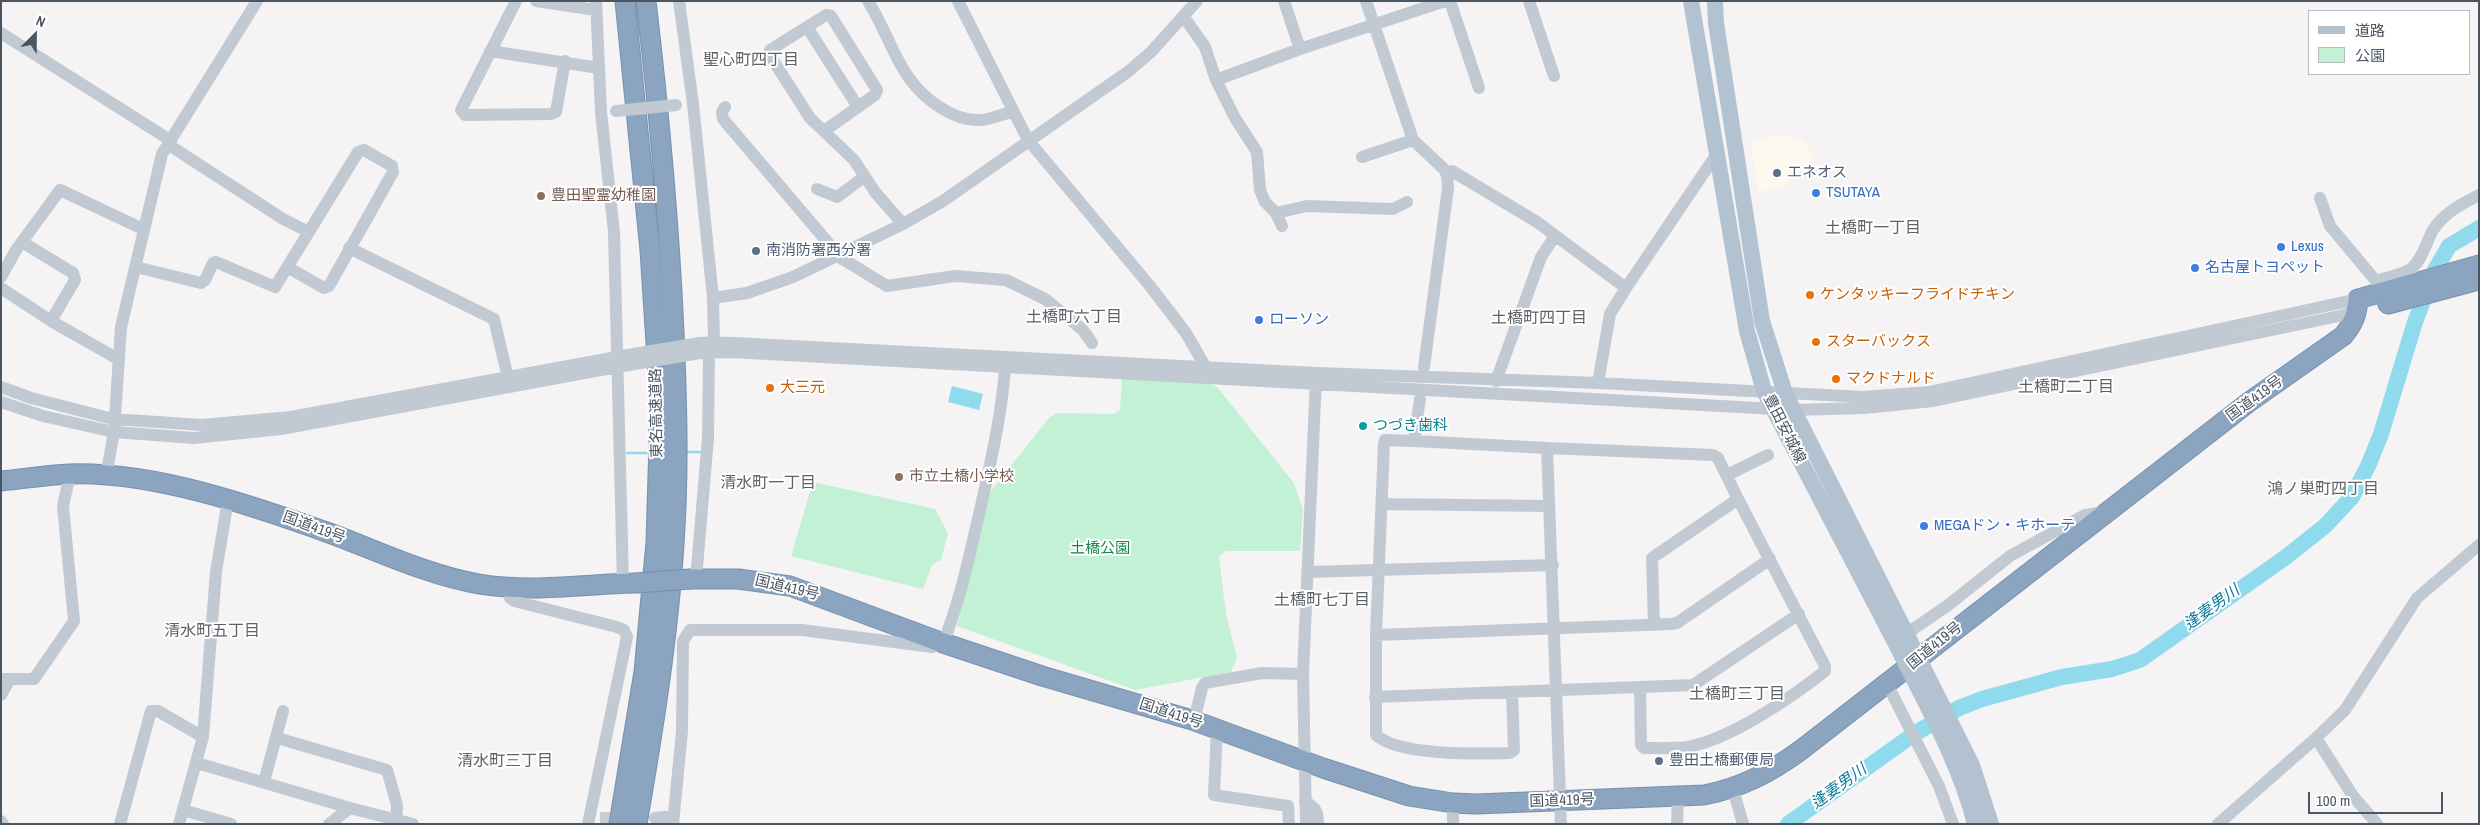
<!DOCTYPE html>
<html>
<head>
<meta charset="utf-8">
<style>
	body { margin:0 }
	#map { position:relative; width:2480px; height:825px; overflow:hidden; background:#f5f3f3; font-family:"Archivo Narrow","Noto Sans JP",sans-serif }
	canvas { display:block }
	.frame { position:absolute; inset:0; border:2px solid #4a5661; pointer-events:none }
	.legend { position:absolute; left:2308px; top:10px; width:162px; height:65px; box-sizing:border-box; background:#fff; border:1px solid #b7bbc0; margin:0; padding:6px 9px; list-style:none; font-size:15px; color:#4a5661 }
	.legend li { display:flex; align-items:center; gap:10px; height:25px }
	.legend b { width:25px; border:1px solid #b7bbc0 }
	.north { position:absolute; left:10px; top:10px; width:50px; height:50px; -webkit-text-stroke:4px #fff; paint-order:stroke; rotate:23deg; font-size:14px; font-weight:700; line-height:20px; text-align:center; color:#4a5661 }
	.north::after { content:''; display:block; margin:auto; width:18px; height:22px; background:#4a5661; clip-path:polygon(50% 0,100% 100%,50% 72%,0 100%) }
	.scale { position:absolute; left:2308px; top:792px; width:135px; height:22px; box-sizing:border-box; border:2px solid #4a5661; border-top:0; padding-left:6px; font-size:15px; line-height:18px; white-space:nowrap; color:#4a5661; -webkit-text-stroke:4px #fff; paint-order:stroke }
</style>
</head>
<body>
<div id="map">
<canvas width="2480" height="825"></canvas>
<div class="frame"></div>
<ul class="legend">
<li><b style="height:6px;background:#b3c2d1"></b>道路</li>
<li><b style="height:14px;background:#c3f1d5"></b>公園</li>
</ul>
<div class="north">N</div>
<div class="scale">100 m</div>
</div>
<script>
const context = document.querySelector('canvas').getContext('2d');
context.lineJoin = 'round';
function fillPath(path, color) {
  context.fillStyle = color;
  context.fill(path, 'evenodd');
}
function trace(path, color, width, dash) {
  context.strokeStyle = color;
  context.lineWidth = width;
  context.lineCap = dash ? 'butt' : 'round';
  context.setLineDash(dash || []);
  context.stroke(path);
}
function write(font, color, halo, rows, align = 'center') {
  context.font = font + ' "Archivo Narrow","Noto Sans JP",sans-serif';
  context.lineWidth = 4;
  context.setLineDash([]);
  context.textBaseline = 'middle';
  context.strokeStyle = halo;
  context.fillStyle = color;
  for (const [text, x, y, turn = 0] of rows) {
    context.save();
    context.translate(x, y);
    context.rotate((+turn || 0) * Math.PI / 180);
    context.textAlign = isNaN(turn) ? turn : align;
    if (halo) context.strokeText(text, 0, 0);
    context.fillText(text, 0, 0);
    context.restore();
  }
}
const commercial = new Path2D(`
	M1785 134 1804 142 1816 159 1781 187 1759 191 1750 142Z`);
const green = new Path2D(`
	M1122 379 1206 382 1218 388 1294 483 1303 510 1300 551H1226L1219 557 1226 614 1237 658 1231 672 1135 690 957 626 990 492 1049 418 1057 413 1114 414 1120 410Z
	M813 482 935 509 948 533 941 560 932 565 923 589 791 556Z`);
const water = new Path2D(`
	M952 386 983 394 979 410 948 402Z`);
const stream = new Path2D(`
	M684 452H702
	M627 453H651`);
const river = new Path2D(`
	M1788 824 1914 734 1959 708 1982 699 2062 677 2112 669 2140 660 2286 557 2325 526 2352 497 2368 466 2381 434 2415 322 2435 270 2449 246 2479 228`);
const minorTunnel = new Path2D(`
	M600 818H655`);
const minor = new Path2D(`
	M516 1 461 110 465 115 551 114 556 112 565 61
	M536 1 596 10
	M596 1 601 112 614 232 623 583
	M679 1 693 104 713 298 714 342
	M868 1C884 26 893 56 909 78 924 99 953 121 979 120 991 120 1001 114 1012 112
	M958 1 1028 140 1150 286 1186 333 1205 366
	M1284 1 1300 49 1445 1
	M1366 1 1413 140 1444 169 1447 175 1448 188 1424 367
	M1450 1 1479 88
	M1529 1 1554 76
	M1184 17 1205 47 1216 80 1300 49
	M807 27 858 107
	M1 33 170 140 172 147 283 219 307 231
	M490 51 599 68
	M1216 80 1235 118 1257 152 1260 190 1265 202 1276 213 1282 226
	M725 107 722 112 723 119 841 258 887 286 955 276 1006 280 1045 299 1083 330 1092 343
	M824 131 875 95 877 90 831 16 826 15 770 50 771 57 810 118 854 160 875 192 903 224
	M1362 157 1413 140
	M1447 175 1452 171 1537 222 1626 288 1716 155
	M817 189 837 197 864 177
	M2320 198 2330 226 2376 281
	M1276 213 1307 206 1393 209 1407 202
	M22 242 73 273 75 280 51 321
	M349 248 494 319 508 378
	M136 267 201 283 205 280 213 263 216 262 275 287 358 152 364 150 392 166 393 172 329 286 324 288 289 268
	M1 277 16 250 60 190 143 229
	M1 288 51 321 118 359
	M2382 294 2376 281C2387 277 2403 275 2412 268 2423 259 2426 242 2433 230 2444 213 2461 204 2479 195
	M713 298 747 293 793 277 903 224 943 201 1129 71 1151 52 1197 1
	M699 343 714 342 1317 373 1598 383 1863 397 1929 392 2358 299
	M700 353 731 352 1794 410 1865 408 1933 401 2358 312
	M1496 381 1541 257 1555 236
	M1598 383 1610 314 1626 288
	M1 387 31 398 113 419 202 425 291 417 628 355
	M1420 399 1414 441 1547 448 1561 824
	M1 402 43 416 114 432 194 438 281 429 628 365
	M1414 441 1385 440 1384 444 1376 635V735C1399 756 1480 754 1510 753L1514 750 1512 692
	M1547 448 1713 455 1718 458 1738 499
	M1727 475 1768 455
	M106 476 114 432 121 327 162 154 257 1
	M1382 504 1549 506
	M1307 572 1553 565
	M696 579 708 438 709 353
	M508 589 510 598 514 601 617 627 624 630 627 637 588 824
	M1906 634 1947 606 2010 556 2085 515 2104 512
	M1376 635 1671 624 1677 623 1770 559
	M1 679H34L74 621 63 506 70 474
	M1887 684 1939 786 1953 824
	M1640 687 1641 745 1644 748C1658 748 1673 749 1687 747 1729 740 1791 698 1825 671V666L1738 499 1652 558 1654 625
	M1 695 10 679
	M1375 697 1693 685 1799 614
	M1194 721 1202 688 1205 683 1262 673 1303 674
	M1217 729 1214 795 1288 806 1289 824
	M277 738 387 770 397 805 396 824
	M2316 738 2353 796 2377 824
	M197 763 350 808 413 824
	M264 782 283 711
	M1733 789 1743 824
	M1305 802C1316 807 1318 812 1318 824
	M1453 803V824
	M183 810 231 824
	M655 818 674 816
	M1 821 3 824
	M120 824 151 711H158L203 737
	M179 824 203 737 216 572 228 500
	M329 824 350 808
	M673 824 682 731 683 641 690 630H802L932 647 943 643C961 599 970 552 981 506 991 460 1002 414 1005 367
	M1306 824 1303 674 1316 378
	M1677 824 1678 797
	M2218 824 2316 738 2345 710 2417 598 2479 545`);
const major = new Path2D(`
	M1691 1 1747 331 1764 391 1897 646
	M1715 1 1716 23 1762 321 1785 393 1909 639`);
const highway = new Path2D(`
	M2388 304 2479 280
	M1 481C24 479 46 475 69 474 153 471 254 506 332 534 380 552 428 575 479 584 532 593 583 584 636 583
	M690 579H738L790 586 943 643 1042 676 1192 720 1323 768 1409 796 1453 803 1476 804 1704 795C1741 788 1771 772 1801 750L2249 402 2343 336C2353 324 2357 315 2358 299L2479 265
	M619 824 644 672 656 543 659 442V389L650 250 625 1
	M637 824C653 731 668 638 674 544 679 473 677 403 674 332 669 221 659 111 646 1`);
const minorBridge = new Path2D(`
	M616 111 676 105
	M628 355 700 343
	M628 365 700 353`);
const majorBridge = new Path2D(`
	M1909 639 1972 765 1991 824
	M1897 646C1925 703 1959 761 1975 824`);
const highwayBridge = new Path2D(`
	M636 583 690 579`);
const markers = [
	[1777,173,5,"#5c6f8a"],
	[1816,193,5,"#3f7fe0"],
	[541,196,5,"#8d6e63"],
	[2281,247,5,"#3f7fe0"],
	[756,251,5,"#5c6f8a"],
	[2195,268,5,"#3f7fe0"],
	[1810,295,5,"#e8710a"],
	[1259,320,5,"#3f7fe0"],
	[1816,342,5,"#e8710a"],
	[1836,379,5,"#e8710a"],
	[770,388,5,"#e8710a"],
	[1363,426,5,"#0f9aa8"],
	[899,477,5,"#8d6e63"],
	[1924,526,5,"#3f7fe0"],
	[1659,761,5,"#5c6f8a"]
];
const serviceNames = [
	["エネオス",1787,173],
	["南消防署西分署",766,251],
	["豊田土橋郵便局",1669,761]
];
const shopNames = [
	["TSUTAYA",1826,193],
	["Lexus",2291,247],
	["名古屋トヨペット",2205,268],
	["ローソン",1269,320],
	["MEGAドン・キホーテ",1934,526]
];
const educationNames = [
	["豊田聖霊幼稚園",551,196],
	["市立土橋小学校",909,477]
];
const foodNames = [
	["ケンタッキーフライドチキン",1820,295],
	["スターバックス",1826,342],
	["マクドナルド",1846,379],
	["大三元",780,388]
];
const streetNames = [
	["国道419号",2255,399,-36],
	["東名高速道路",657,413,-91],
	["豊田安城線",1784,429,63],
	["国道419号",314,528,20],
	["国道419号",787,588,13],
	["国道419号",1935,646,-39],
	["国道419号",1171,714,18],
	["国道419号",1562,801,-2]
];
const cultureNames = [
	["つづき歯科",1373,426]
];
const parkNames = [
	["土橋公園",1100,549]
];
const neighbourhoodNames = [
	["聖心町四丁目",751,61],
	["土橋町一丁目",1873,229],
	["土橋町六丁目",1074,318],
	["土橋町四丁目",1539,319],
	["土橋町二丁目",2066,388],
	["清水町一丁目",768,484],
	["鴻ノ巣町四丁目",2323,490],
	["土橋町七丁目",1322,601],
	["清水町五丁目",212,632],
	["土橋町三丁目",1737,695],
	["清水町三丁目",505,762]
];
const waterNames = [
	["逢妻男川",2212,608,-36],
	["逢妻男川",1839,787,-36]
];
fillPath(commercial, '#fdf9ef');
fillPath(green, '#c3f1d5');
fillPath(water, '#90daee');
trace(stream, '#90daee', 2.5);
trace(river, '#90daee', 16);
trace(minorTunnel, '#caccce', 12, [12, 6]);
trace(highway, '#7690ad', 21);
trace(minor, '#c1cad2', 12);
trace(major, '#b3c2d1', 16);
trace(highway, '#8ba5c1', 19);
trace(highwayBridge, '#7690ad', 21, []);
trace(minorBridge, '#c1cad2', 12);
trace(majorBridge, '#b3c2d1', 16);
trace(highwayBridge, '#8ba5c1', 19);
for (const [x, y, r, color] of markers) {
  const dot = new Path2D();
  dot.arc(x, y, r, 0, 2 * Math.PI);
  context.fillStyle = color;
  context.fill(dot);
  trace(dot, '#fff', 2);
}
write('15px', '#4e5e75', '#fff', serviceNames, 'left');
write('15px', '#366cbe', '#fff', shopNames, 'left');
write('15px', '#785e54', '#fff', educationNames, 'left');
write('15px', '#c56008', '#fff', foodNames, 'left');
write('15px', '#4a5661', '#fff', streetNames);
write('15px', '#0d838f', '#fff', cultureNames, 'left');
write('15px', '#17864f', '#fff', parkNames);
write('16px', '#5f6368', '#fff', neighbourhoodNames);
write('italic 16px', '#0c7c9b', '#fff', waterNames);
</script>
</body>
</html>
